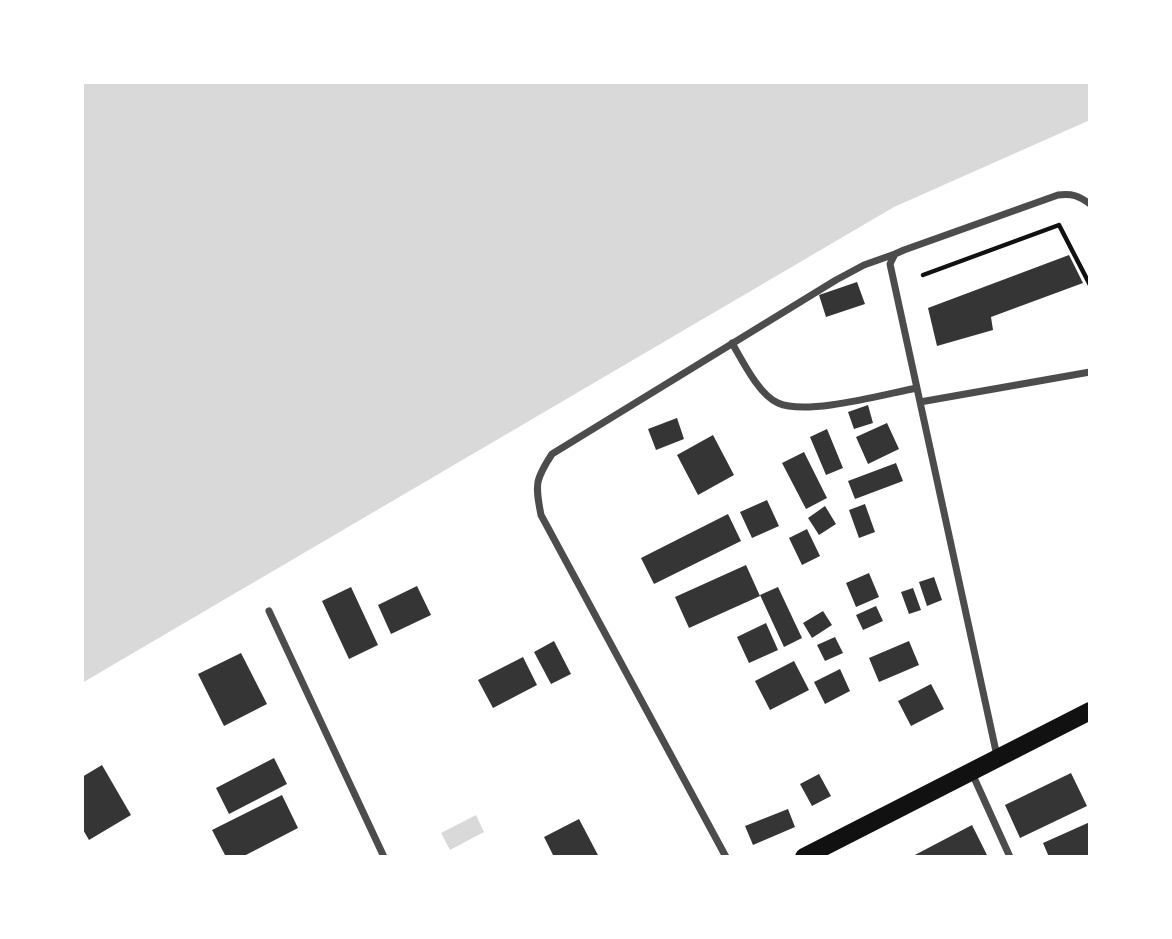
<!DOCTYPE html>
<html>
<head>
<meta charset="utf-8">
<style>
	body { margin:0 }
	#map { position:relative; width:1172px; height:939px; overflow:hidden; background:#fff; font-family:"PT Sans",sans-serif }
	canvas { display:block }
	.frame { position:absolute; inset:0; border:84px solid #fff; pointer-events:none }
</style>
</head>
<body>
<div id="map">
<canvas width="1172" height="939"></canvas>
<div class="frame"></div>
</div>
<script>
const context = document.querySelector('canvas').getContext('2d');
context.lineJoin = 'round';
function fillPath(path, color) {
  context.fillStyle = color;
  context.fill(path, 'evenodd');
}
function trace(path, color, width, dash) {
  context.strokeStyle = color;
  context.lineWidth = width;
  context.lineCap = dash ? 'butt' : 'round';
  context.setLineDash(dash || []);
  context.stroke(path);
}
const water = new Path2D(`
	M82 82H1090V120L894 207 82 683Z
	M476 815 484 832 450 850 441 833Z`);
const building = new Path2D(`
	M1069 255 1083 283 991 317 993 330 937 346 928 308Z
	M857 282 865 304 826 317 819 295Z
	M868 405 873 423 854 429 848 412Z
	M677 418 684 439 656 450 648 429Z
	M887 423 899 449 868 464 856 437Z
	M827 429 843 468 826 475 810 437Z
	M713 435 734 475 698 495 677 455Z
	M804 452 827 498 806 509 782 463Z
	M896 463 903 481 855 499 848 481Z
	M767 500 779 526 752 538 740 512Z
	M865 504 875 532 859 538 849 510Z
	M825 506 836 524 819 535 808 518Z
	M728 514 741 541 654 584 641 558Z
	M807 529 820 556 802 565 789 538Z
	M746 565 760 596 689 628 675 597Z
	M869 573 879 597 856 607 846 583Z
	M934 577 942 600 927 606 919 582Z
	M417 586 431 615 391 634 378 605Z
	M351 587 378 645 349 659 322 601Z
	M778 587 802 638 784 647 760 595Z
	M913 588 921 610 909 614 901 592Z
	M876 606 883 621 863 630 856 615Z
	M823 611 832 625 812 638 803 623Z
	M766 623 778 650 749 663 737 637Z
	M835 637 843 653 825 661 817 645Z
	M554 641 571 674 551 684 534 652Z
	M909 641 919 665 879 682 869 658Z
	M241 653 267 704 224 726 198 674Z
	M523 657 537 685 493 708 478 680Z
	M794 661 809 690 770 710 755 681Z
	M840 669 850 691 825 704 814 682Z
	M931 684 944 709 911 726 898 701Z
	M274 758 287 784 229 814 216 788Z
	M102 765 131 815 89 840 82 828V777Z
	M1071 773 1087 806 1020 838 1005 805Z
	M819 774 831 796 812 806 800 784Z
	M282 795 298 828 242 857H226L212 830Z
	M788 809 795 827 753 845 745 826Z
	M579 819 599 857H554L544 837Z
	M1090 822V857H1049L1043 843Z
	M972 825 988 857H911Z`);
const path = new Path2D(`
	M923 275 1059 225 1090 285`);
const minor = new Path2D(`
	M732 343C742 360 759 395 778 403 807 416 885 394 917 388
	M920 402 1090 372
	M269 611 384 857
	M997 756 890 264 895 254 904 250 1058 195C1072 193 1079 196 1090 204
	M971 771 1010 857
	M726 857 541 515C535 484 535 480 552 454L836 280 864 265 895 254`);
const primary = new Path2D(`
	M804 857 1090 711`);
fillPath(water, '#d9d9d9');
fillPath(building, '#353535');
trace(path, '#111', 4.5);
trace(minor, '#4c4c4c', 7);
trace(primary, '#111', 18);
</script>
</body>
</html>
